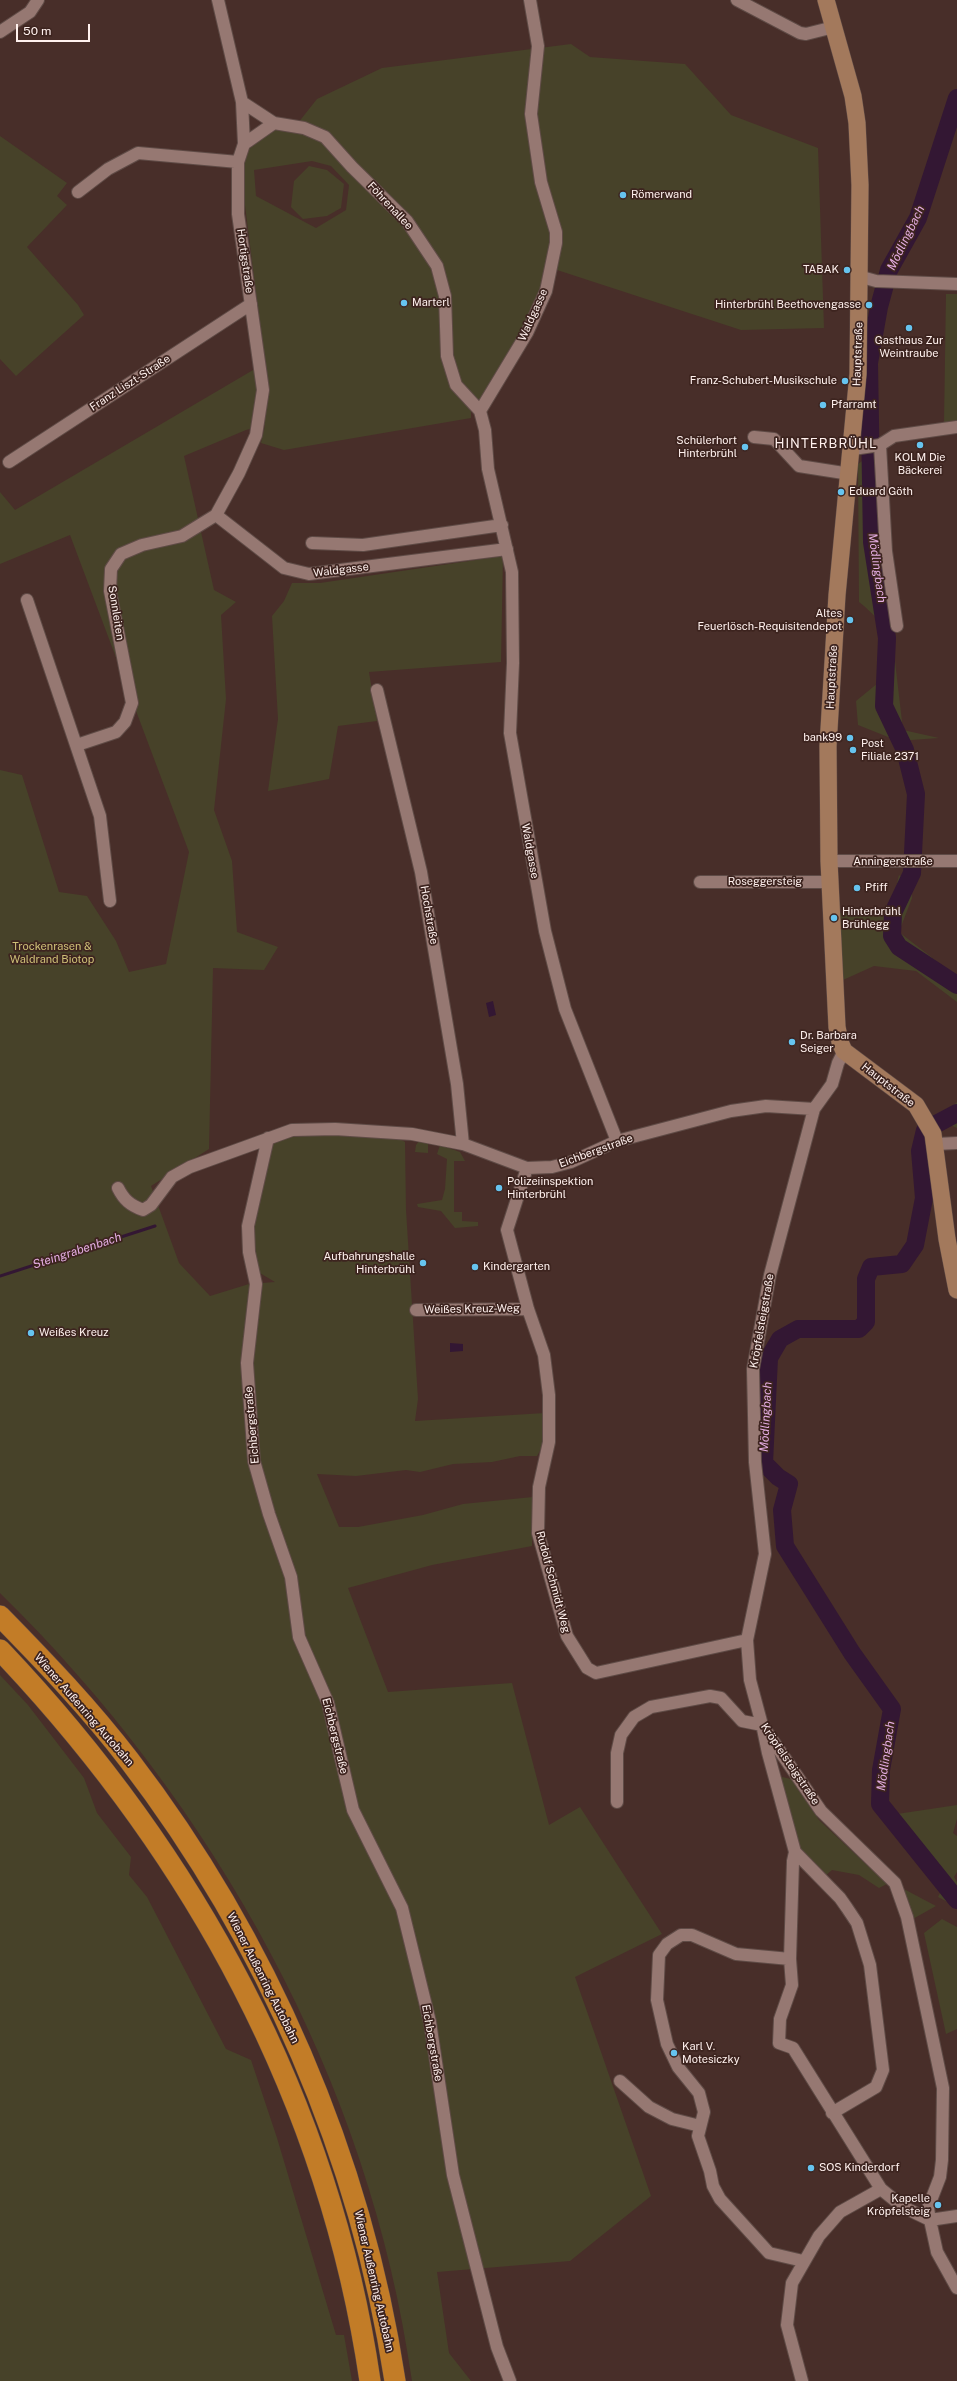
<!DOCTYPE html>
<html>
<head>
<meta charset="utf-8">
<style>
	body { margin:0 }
	#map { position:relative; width:957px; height:2381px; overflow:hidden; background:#482e29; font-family:"Public Sans",sans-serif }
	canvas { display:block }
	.scale { position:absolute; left:16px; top:24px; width:74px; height:18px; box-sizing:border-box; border:2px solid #fff1ee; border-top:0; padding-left:5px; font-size:12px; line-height:14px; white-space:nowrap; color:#fff1ee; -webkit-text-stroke:3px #3d241f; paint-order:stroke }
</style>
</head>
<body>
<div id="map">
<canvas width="957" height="2381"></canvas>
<div class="scale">50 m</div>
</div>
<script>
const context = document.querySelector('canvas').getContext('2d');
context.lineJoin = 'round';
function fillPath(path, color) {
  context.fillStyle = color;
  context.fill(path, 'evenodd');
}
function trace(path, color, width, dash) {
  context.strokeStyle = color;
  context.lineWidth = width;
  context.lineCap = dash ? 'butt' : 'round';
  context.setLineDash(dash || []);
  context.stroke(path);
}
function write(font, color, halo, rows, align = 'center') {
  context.font = font + ' "Public Sans",sans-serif';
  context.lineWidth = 3.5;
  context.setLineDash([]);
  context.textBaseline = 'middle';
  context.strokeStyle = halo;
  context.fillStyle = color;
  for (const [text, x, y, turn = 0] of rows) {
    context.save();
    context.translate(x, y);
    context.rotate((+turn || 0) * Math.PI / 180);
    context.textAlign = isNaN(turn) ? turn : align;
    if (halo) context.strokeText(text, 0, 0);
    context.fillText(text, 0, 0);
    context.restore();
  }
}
const green = new Path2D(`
	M571 44 590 57 685 64 731 115 818 148 824 328 741 330 551 268C528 313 506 374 471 409V418L284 450 261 443 265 425 246 430 184 456 214 590 236 602 221 615 226 699 214 810 232 861 237 932 278 947 264 970 213 968 209 1149 151 1186 179 1263 210 1296 249 1284 275 1282 253 1269 248 1226 271 1147 275 1141 284 1137C304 1136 392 1132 405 1142L406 1210 418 1399 415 1421 545 1413 543 1445 537 1456H520L492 1462 453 1464 420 1472 406 1470 356 1476 317 1474 339 1527H358L423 1515 463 1504 533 1497 532 1546 432 1565 348 1588 388 1692 512 1683 549 1825 580 1807 662 1934 575 1977 651 2196 570 2261 437 2272 449 2353 471 2381H412C370 2081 215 1804 0 1593V770L22 775 59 892 87 896 116 941 129 972 166 964 189 852 70 535 0 564V492L15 510 265 363 241 174 249 149 273 129 294 128 317 99 382 68ZM312 161 331 166 349 185 346 210 316 228 256 196 254 170Z
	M0 136 67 183 57 196 67 205 27 247 78 305 84 315 16 376 0 359Z
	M309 166 327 170 344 184 341 208 327 216 303 219 291 207 294 181Z
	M946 294H957V420L944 423Z
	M871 455 903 730 939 738 898 741 858 725 856 701 884 678C885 638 893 629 859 602L858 464Z
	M503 556 501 662 369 672 377 721 338 726 329 779 268 791 278 719 272 616 284 601 292 583H320Z
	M899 875 911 885 912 898 899 932 957 977V1002L916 971 874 966 843 980 837 913 890 912Z
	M957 1102V1128L939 1120Z
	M420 1140 428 1141V1153L415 1152 416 1145Z
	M440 1145 460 1152 465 1161H454V1212H462V1221L478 1222V1226L455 1228 441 1211 418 1207 417 1204 442 1200 445 1189 447 1159 437 1154Z
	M0 1675 28 1705 84 1778 97 1813 131 1857 129 1875 147 1897 226 2049 251 2060 277 2138 336 2335H344L352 2381H0Z
	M778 1776 791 1779 819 1820 887 1884 879 1888 859 1875 832 1870 825 1876 802 1854 793 1832Z
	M957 1805V1819L953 1833 957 1836V1872L954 1877 957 1882V1907L938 1897 947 1879 897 1814Z
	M900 1887 936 1906 911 1920Z
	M942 1919 957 1927V2029L946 2034 924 1933Z`);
const water = new Path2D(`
	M493 1001 496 1015 489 1017 486 1003Z
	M450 1343 463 1344V1351L450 1352Z`);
const stream = new Path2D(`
	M0 1276 155 1226`);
const river = new Path2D(`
	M957 98 918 218 889 270 879 307 869 363 872 542 887 638 884 706 905 750 916 794 912 873 893 913 892 936 899 947 957 985
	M957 1113 925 1130 920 1151 924 1198 915 1245 902 1264 871 1267 866 1279V1322L859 1329H798L780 1339 769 1358 764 1463 778 1477 789 1484 782 1510 785 1546 852 1653 892 1709 881 1770 880 1804 957 1900`);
const minor = new Path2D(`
	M530 0 538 46 531 114 541 182 556 232V243L546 291 527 333 480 411 485 430 488 469 512 572 513 663 510 733 545 931 565 1009 617 1141
	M737 0 800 33 806 34 834 27
	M0 32 30 12 38 0
	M242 102 274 123 304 128 325 137 352 167 407 221 437 266 445 296 447 356 456 385 480 411
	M244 144 274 123
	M78 192 108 169 138 153 238 162
	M858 276 876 281 957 284
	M754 437 774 439 799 466 850 474
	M880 445 886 551 897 626
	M853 449 880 445 894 436 957 427
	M9 462 251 304
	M216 515 284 568 309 574 507 549
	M312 543 363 545 502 525
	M27 600 100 816 110 901
	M377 690 421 872 457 1084 463 1144
	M77 745 116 732 125 722 132 703 110 591 111 569 121 554 142 545 182 536 216 515 239 473 256 435 263 390 238 214V162L244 144 242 102 218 0
	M829 861H957
	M700 882H830
	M844 1051 838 1063 832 1084 814 1109 770 1275 753 1369 755 1462 765 1554 747 1640 750 1680 762 1725 821 1811 895 1883 907 1917 943 2088 942 2160 940 2177 928 2208 930 2220 937 2252 957 2288
	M268 1138 248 1226 249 1252 256 1284 247 1363 254 1461 269 1514 291 1577 299 1637 328 1703 353 1810 402 1908 430 2022 453 2175 497 2347 510 2381
	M936 1144 957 1143
	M527 1168 507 1230 528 1309 544 1355 549 1395V1442L539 1487 538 1533 567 1636 587 1668 596 1673 747 1640
	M118 1188C124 1200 130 1205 143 1210L151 1205 172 1177 190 1167 292 1130 335 1129 412 1134 463 1144 527 1168 552 1167 571 1162 617 1141 731 1111 766 1106 814 1109
	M416 1310 528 1309
	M763 1729 768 1753 795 1852 793 1861 790 1959 792 1985 780 2019 779 2043 793 2048 881 2189 903 2207 930 2220
	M617 1802V1753L621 1735 634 1717 651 1707 710 1696 721 1698 742 1721 762 1725
	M795 1852 840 1898 847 1908 857 1923 870 1965 883 2070 876 2087 832 2113
	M790 1959 736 1954 692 1935H681L667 1944 659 1955 657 2000 667 2044 678 2067 699 2093 704 2112 698 2136 710 2171 713 2186 720 2199 769 2253 803 2261
	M620 2081 649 2107 672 2119 700 2126
	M930 2220 957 2216
	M802 2381 787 2325 792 2283 819 2236 840 2212 881 2189`);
const secondary = new Path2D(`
	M826 0 853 96 857 123 860 185 858 374 837 595 828 746 829 861 837 1027 840 1042 844 1051 916 1105 933 1134 947 1239 957 1290`);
const motorway = new Path2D(`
	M0 1616C45 1662 90 1709 129 1760 267 1940 361 2157 395 2381
	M0 1650C194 1854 329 2100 370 2381`);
const markers = [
	[623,195,4,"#66c4ef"],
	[847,270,4,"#66c4ef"],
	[404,303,4,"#66c4ef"],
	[869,305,4,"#66c4ef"],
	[909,328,4,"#66c4ef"],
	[845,381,4,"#66c4ef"],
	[823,405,4,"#66c4ef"],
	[920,445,4,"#66c4ef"],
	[745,447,4,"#66c4ef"],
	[841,492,4,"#66c4ef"],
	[850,620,4,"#66c4ef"],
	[850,738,4,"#66c4ef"],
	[853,750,4,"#66c4ef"],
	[857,888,4,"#66c4ef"],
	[834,918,4,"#66c4ef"],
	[792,1042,4,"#66c4ef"],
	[499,1188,4,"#66c4ef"],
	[423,1263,4,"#66c4ef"],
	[475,1267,4,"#66c4ef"],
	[31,1333,4,"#66c4ef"],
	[674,2053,4,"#66c4ef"],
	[811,2168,4,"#66c4ef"],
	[938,2205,4,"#66c4ef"]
];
const poiNames = [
	["Römerwand",631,195],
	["TABAK",839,270,"right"],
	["Marterl",412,303],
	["Hinterbrühl Beethovengasse",861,305,"right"],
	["Gasthaus Zur",909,341,"center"],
	["Weintraube",909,354,"center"],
	["Franz-Schubert-Musikschule",837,381,"right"],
	["Pfarramt",831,405],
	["Schülerhort",737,441,"right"],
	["Hinterbrühl",737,454,"right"],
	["KOLM Die",920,458,"center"],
	["Bäckerei",920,471,"center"],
	["Eduard Göth",849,492],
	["Altes",842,614,"right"],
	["Feuerlösch-Requisitendepot",842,627,"right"],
	["bank99",842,738,"right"],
	["Post",861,744],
	["Filiale 2371",861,757],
	["Pfiff",865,888],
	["Hinterbrühl",842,912],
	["Brühlegg",842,925],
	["Dr. Barbara",800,1036],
	["Seiger",800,1049],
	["Polizeiinspektion",507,1182],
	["Hinterbrühl",507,1195],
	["Aufbahrungshalle",415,1257,"right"],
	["Hinterbrühl",415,1270,"right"],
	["Kindergarten",483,1267],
	["Weißes Kreuz",39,1333],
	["Karl V.",682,2047],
	["Motesiczky",682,2060],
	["SOS Kinderdorf",819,2168],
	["Kapelle",930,2199,"right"],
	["Kröpfelsteig",930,2212,"right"]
];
const streetNames = [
	["Föhrenallee",390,206,47],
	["Hortigstraße",245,261,82],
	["Waldgasse",533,315,-66],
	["Hauptstraße",858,354,-88],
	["Franz Liszt-Straße",130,383,-33],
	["Waldgasse",341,570,-7],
	["Sonnleiten",116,613,81],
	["Hauptstraße",832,677,-87],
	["Waldgasse",530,851,80],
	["Anningerstraße",893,862],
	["Roseggersteig",765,882],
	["Hochstraße",429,915,80],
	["Hauptstraße",888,1085,38],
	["Eichbergstraße",596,1151,-20],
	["Weißes Kreuz-Weg",472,1309,-1],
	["Kröpfelsteigstraße",762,1321,-80],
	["Eichbergstraße",252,1425,-95],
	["Rudolf Schmidt Weg",553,1582,75],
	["Wiener Außenring Autobahn",84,1710,49],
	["Eichbergstraße",335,1736,76],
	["Kröpfelsteigstraße",790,1764,56],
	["Wiener Außenring Autobahn",263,1978,63],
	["Eichbergstraße",432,2043,80],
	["Wiener Außenring Autobahn",374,2281,77]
];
const parkNames = [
	["Trockenrasen &",52,947],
	["Waldrand Biotop",52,960]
];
const waterNames = [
	["Mödlingbach",906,238,-64],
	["Mödlingbach",877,568,82],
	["Steingrabenbach",77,1251,-18],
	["Mödlingbach",766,1417,-87],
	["Mödlingbach",886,1756,-82]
];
const quarterNames = [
	["HINTERBRÜHL",826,444]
];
fillPath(green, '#474229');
fillPath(water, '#331733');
trace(stream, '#331733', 3);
trace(river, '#331733', 18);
trace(minor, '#5f4b46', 14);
trace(secondary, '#5f4b46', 18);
trace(motorway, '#5f4b46', 22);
trace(minor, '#967872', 12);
trace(secondary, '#a3795c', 17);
trace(motorway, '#c27c27', 21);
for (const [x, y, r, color] of markers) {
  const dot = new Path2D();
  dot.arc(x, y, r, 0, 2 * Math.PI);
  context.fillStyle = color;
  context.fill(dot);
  trace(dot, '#3d241f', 1.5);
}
write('11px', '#fff1ee', '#3d241f', poiNames, 'left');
write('11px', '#fff1ee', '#3d241f', streetNames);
write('11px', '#cfc178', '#3d241f', parkNames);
write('italic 12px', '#e4ade2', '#3d241f', waterNames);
context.letterSpacing = '1px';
write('13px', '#fff1ee', '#3d241f', quarterNames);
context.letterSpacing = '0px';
</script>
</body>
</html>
